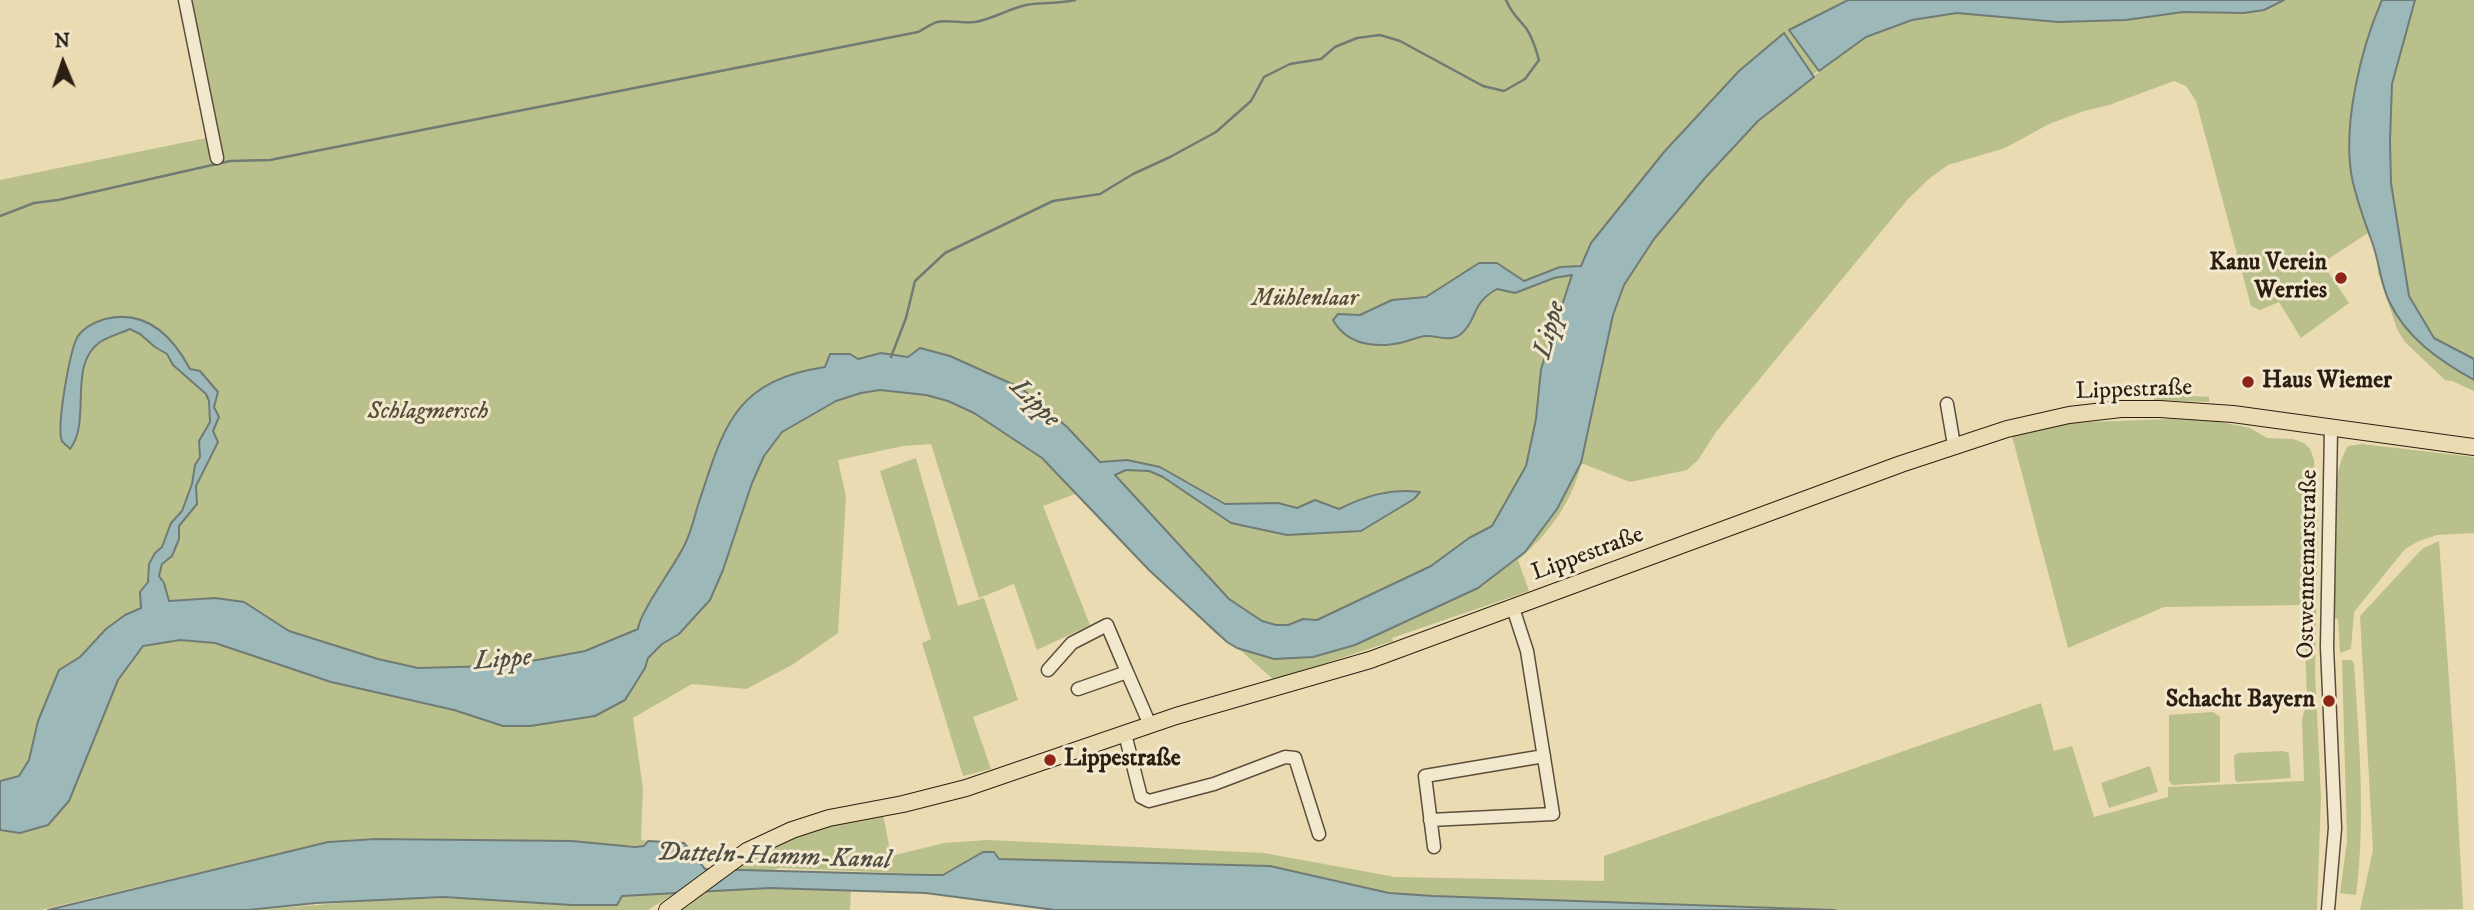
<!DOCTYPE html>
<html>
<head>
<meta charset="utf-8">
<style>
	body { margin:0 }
	#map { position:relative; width:2474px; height:910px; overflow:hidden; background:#eadbb3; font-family:"IM FELL DW Pica",serif }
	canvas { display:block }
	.north { position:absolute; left:28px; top:28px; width:70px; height:70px; -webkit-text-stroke:5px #f1e8ce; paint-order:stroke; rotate:358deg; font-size:19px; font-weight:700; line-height:28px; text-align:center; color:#2c1f11 }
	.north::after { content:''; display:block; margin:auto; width:24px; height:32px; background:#2c1f11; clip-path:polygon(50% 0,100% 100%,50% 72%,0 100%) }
</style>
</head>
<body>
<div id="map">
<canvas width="2474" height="910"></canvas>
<div class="north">N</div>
</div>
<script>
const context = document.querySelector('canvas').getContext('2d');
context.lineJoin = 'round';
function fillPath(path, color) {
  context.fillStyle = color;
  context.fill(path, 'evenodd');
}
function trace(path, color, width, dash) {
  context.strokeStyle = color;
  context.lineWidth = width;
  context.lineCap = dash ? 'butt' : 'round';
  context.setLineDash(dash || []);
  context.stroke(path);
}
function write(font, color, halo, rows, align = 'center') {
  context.font = font + ' "IM FELL DW Pica",serif';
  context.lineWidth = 6;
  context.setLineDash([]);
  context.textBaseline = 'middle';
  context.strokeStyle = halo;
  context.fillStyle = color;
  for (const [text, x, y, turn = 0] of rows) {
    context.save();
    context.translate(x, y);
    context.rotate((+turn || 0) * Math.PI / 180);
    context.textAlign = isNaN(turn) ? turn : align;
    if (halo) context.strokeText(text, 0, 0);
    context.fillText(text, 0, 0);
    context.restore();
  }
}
const green = new Path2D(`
	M186 0H2382C2360 51 2342 125 2352 181 2355 198 2363 216 2368 233L2322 263 2349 303 2301 338 2279 302 2260 310 2251 306 2196 101 2186 86 2174 81 2109 105 2084 111 2049 124 2005 148 1948 165 1930 178 1908 199 1716 432 1698 460 1687 470 1630 482 1581 463C1574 500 1547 536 1518 560L1529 591 1392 638 1393 641 1274 680 1240 650 1216 634 1075 494 1043 506 1090 625 1037 650 1014 584 979 598 931 444 903 446 838 460 846 497 838 633 792 665 746 689 692 684 633 718 643 789 641 840 648 841 644 846 503 840 375 838 329 841 41 910H0V180L206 138 180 5ZM1960 13 2082 21 2058 22ZM1949 14 1912 20 1866 37 1802 85C1824 65 1848 41 1875 29 1897 18 1926 15 1949 14ZM1799 89 1758 121 1705 178 1654 239 1624 285 1613 315 1612 300 1672 207 1780 98Z
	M2387 0H2474V391L2452 381 2445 380 2405 342 2397 329 2378 273Z
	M2155 394 2209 397V402L2154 400Z
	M2171 419 2216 421 2250 428 2267 438 2293 439 2304 443 2310 449 2314 460 2318 528 2315 673 2321 796 2317 910H1835L1433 896 1389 893 1270 866 999 859 994 852H983L943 875 779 868 771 871 726 869 785 835 882 809 891 856 944 843 988 840 1264 853 1395 877 1604 881V856L2041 703 2054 751 2072 746 2094 817 2168 797V787L2304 781 2302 719 2307 702 2304 605 2164 607 2068 648 2012 436 2063 423Z
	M2362 444 2474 457V533L2437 535 2419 541 2405 549 2354 612 2351 649 2340 653 2338 619H2335L2332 601C2333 560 2327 479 2348 446Z
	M916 458 958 606 984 598 1018 700 973 717 991 769 963 776 922 643 931 639 880 471Z
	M2439 541 2456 778 2463 909 2360 910 2373 850 2360 616 2422 549Z
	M2342 660H2351L2354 663C2359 740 2366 818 2356 895L2340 893 2347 841Z
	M2213 712 2220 717V782L2172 785 2169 781V715Z
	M2283 751 2289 753V756L2291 778 2237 782 2235 780 2234 756 2238 753Z
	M2150 766 2158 792 2109 808 2101 783Z
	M770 888 851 890 850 910H682L691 904 695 892Z
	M675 893 648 910H257L364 901 443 898 616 905 622 896Z`);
const water = new Path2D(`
	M1848 0H2284L2264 10 2244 13 2183 12 2126 20 2058 22 1957 13 1912 20 1866 37 1819 71 1789 30Z
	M2382 0H2415L2392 84 2390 141 2391 183 2409 296 2434 338 2474 359V380C2440 361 2406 338 2389 301 2380 282 2379 259 2371 239 2364 220 2356 198 2352 178 2342 125 2361 48 2382 0Z
	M1784 33 1814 77 1758 121 1705 178 1654 239 1624 285 1613 315 1581 463 1557 509 1525 552 1478 588 1355 645 1313 657 1274 659 1237 648 1227 642 1149 570 1042 458 974 413 948 401 926 395 880 390 861 393 836 401 782 432 764 456 752 483 723 570 710 600 679 634 662 644 648 658 645 668 625 700 595 716 530 726H503L454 710 331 682 215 643 180 640 143 646 118 680 69 801 48 825 20 833 0 830V781L19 776 29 760 38 721 59 670 80 657 106 629 125 615 141 608 140 592 148 582 149 564 155 553 162 547 171 523 182 511 192 484 195 465 200 457 199 441 210 422 209 401 206 394 173 365 167 354 155 347 140 334 130 329C121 333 108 337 100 342 67 365 92 421 70 449 69 447 63 443 62 441 56 427 70 349 78 336 84 327 95 322 105 319 146 309 172 335 190 369L200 371 218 392 214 407 219 417 213 431 218 442 196 486 197 504 179 526V539L172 556 162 564 159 576 164 583 169 601 215 598 244 602 289 631 378 659 418 668 492 666 537 660 585 651 638 629C639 613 675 565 684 546 691 533 694 518 698 505 724 427 733 381 825 367L830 354H850L858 359 881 353 908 357 920 348 950 356 1021 388 1067 427 1100 462 1127 460 1160 467 1225 504 1278 503 1297 508 1315 500 1339 509C1365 496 1391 488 1420 492L1414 499 1361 531 1287 535 1231 523 1163 477 1149 471 1126 470 1115 475 1229 599 1262 621 1276 625H1288L1303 619 1317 620 1431 566 1469 538 1492 526 1526 466 1536 419 1541 369 1572 275 1554 278 1515 293 1497 289C1470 304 1478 320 1461 334 1450 343 1437 335 1425 336 1418 337 1411 340 1404 342 1376 349 1347 345 1333 320L1338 314 1360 315 1392 300 1426 297 1479 263H1497L1524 281 1560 267 1581 266 1591 243 1664 152 1739 71Z
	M375 839 572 841 635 847 644 846 648 841 684 843 705 869 927 875H943L983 852H994L999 859 1270 866 1389 893 1433 896 1835 910H1055L926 893 770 888 622 896 617 905H572L443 897 316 903 248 910H48L328 842Z`);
const stream = new Path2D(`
	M0 216 34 203 58 200 230 161 270 160 918 32C924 29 931 24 937 22 949 19 963 24 975 22 993 19 1008 9 1026 5 1043 2 1059 4 1075 0
	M891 357 906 318 915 281 945 253 1053 201 1100 194 1133 174 1170 157 1216 132 1251 101 1264 77 1290 64 1321 59 1335 47 1357 38 1380 35 1400 41 1483 86 1504 91 1525 79 1539 60C1536 49 1533 38 1526 28 1517 17 1512 14 1506 0`);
const minor = new Path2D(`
	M185 0 217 158
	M1947 404 1954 445
	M1048 670 1072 643 1107 625 1127 672
	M1078 689 1127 672 1150 725
	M1125 734 1141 797 1149 801 1214 784 1285 757 1295 758 1319 834
	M1430 820 1553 814 1527 651 1513 608
	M1434 847 1425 776 1544 756
	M2328 910 2335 828 2327 647 2331 429`);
const major = new Path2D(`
	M667 910 747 851 792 830 829 818 903 804 966 788 1176 716 1370 660 1901 464 2007 429 2069 415 2121 409H2160L2233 414 2474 447`);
const markers = [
	[2341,278,7,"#8f2418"],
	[2248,382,7,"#8f2418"],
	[2329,701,7,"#8f2418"],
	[1050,760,7,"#8f2418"]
];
const poiNames = [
	["Kanu Verein",2327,264],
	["Werries",2327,292],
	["Haus Wiemer",2262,382,"left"],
	["Schacht Bayern",2315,701],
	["Lippestraße",1064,760,"left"]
];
const parkNames = [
	["Mühlenlaar",1305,300],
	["Schlagmersch",428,413]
];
const streetNames = [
	["Lippestraße",2134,391,-2],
	["Lippestraße",1588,555,-20],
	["Ostwennemarstraße",2309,564,-89]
];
const waterNames = [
	["Lippe",1551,330,-75],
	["Lippe",1034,404,44],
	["Lippe",503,661,-5],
	["Datteln-Hamm-Kanal",774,858,2]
];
fillPath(green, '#b9c08b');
fillPath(water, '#9db8b8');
trace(water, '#707b75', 2);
trace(stream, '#707b75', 2.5);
trace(minor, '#5c4e3a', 15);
trace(major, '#2c1f11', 18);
trace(minor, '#f1e8ce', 12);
trace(major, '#eadbb3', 16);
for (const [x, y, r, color] of markers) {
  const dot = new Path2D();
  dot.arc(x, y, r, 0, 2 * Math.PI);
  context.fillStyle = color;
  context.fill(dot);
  trace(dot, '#f1e8ce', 2.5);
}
write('bold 24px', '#2c1f11', '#f1e8ce', poiNames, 'right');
write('italic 24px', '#564f36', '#f1e8ce', parkNames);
write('24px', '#2c1f11', '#f1e8ce', streetNames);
write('italic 26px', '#4e4d43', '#f1e8ce', waterNames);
</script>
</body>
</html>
